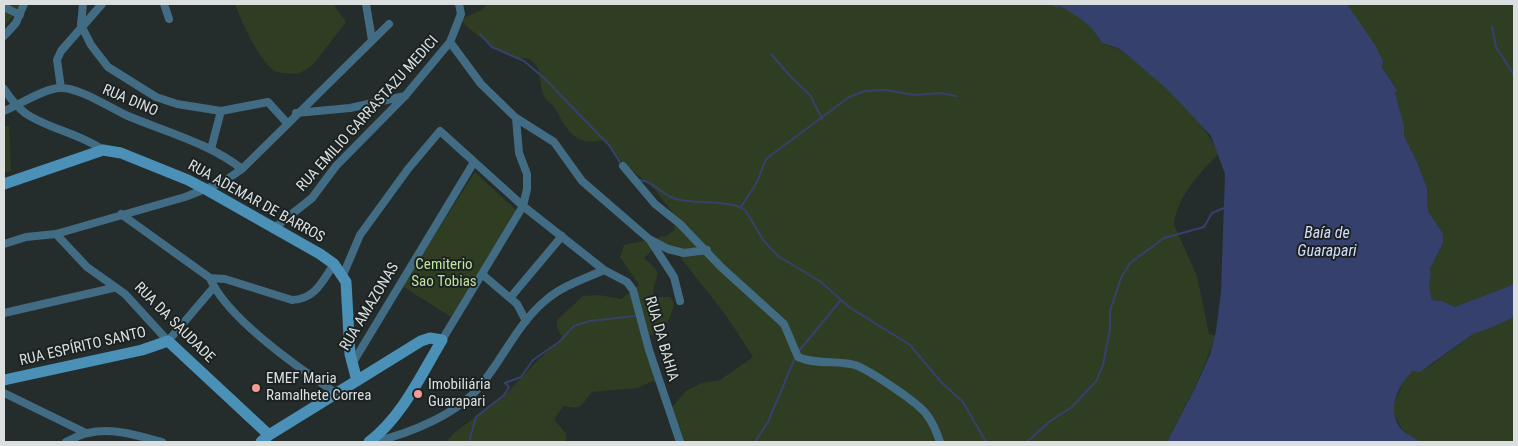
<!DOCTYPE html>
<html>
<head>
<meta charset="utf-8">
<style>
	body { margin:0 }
	#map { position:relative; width:1518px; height:446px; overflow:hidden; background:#252c2c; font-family:"Roboto Condensed",sans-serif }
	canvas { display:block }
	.frame { position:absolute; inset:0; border:5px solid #dbdfdf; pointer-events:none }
</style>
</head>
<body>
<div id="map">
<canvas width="1518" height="446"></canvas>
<div class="frame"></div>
</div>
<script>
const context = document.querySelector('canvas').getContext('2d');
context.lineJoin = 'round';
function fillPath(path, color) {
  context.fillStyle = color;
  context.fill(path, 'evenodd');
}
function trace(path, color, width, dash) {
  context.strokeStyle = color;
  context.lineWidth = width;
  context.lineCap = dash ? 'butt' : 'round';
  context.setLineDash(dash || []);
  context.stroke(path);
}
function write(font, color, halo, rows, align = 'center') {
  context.font = font + ' "Roboto Condensed",sans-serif';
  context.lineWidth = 4;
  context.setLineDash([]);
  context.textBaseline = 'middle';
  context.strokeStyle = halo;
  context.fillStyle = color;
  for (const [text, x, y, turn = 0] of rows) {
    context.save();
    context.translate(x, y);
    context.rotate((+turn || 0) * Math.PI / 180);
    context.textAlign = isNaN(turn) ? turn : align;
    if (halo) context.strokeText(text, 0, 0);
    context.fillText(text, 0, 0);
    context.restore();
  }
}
const green = new Path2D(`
	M4 4H20L18 11 4 26Z
	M235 4H336L335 7 346 22 312 66 298 74C292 73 281 74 275 71 259 62 241 20 235 4Z
	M488 4H1050L1058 9 1057 4C1075 13 1093 25 1102 43 1108 46 1115 47 1120 50 1149 69 1207 121 1218 154 1200 173 1176 198 1174 225L1197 276 1209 334 1215 335C1205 373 1184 407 1167 442H683L672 407 686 391 702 383 720 380 753 357 725 314 676 252 677 249 655 239V247L644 258C666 277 655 272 653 293L657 297H670L674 303C672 318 662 335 646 336L659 385 653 381 637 388 592 392C580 406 583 410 564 406L554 419 566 434V442H446L454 433 505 395 540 358 563 339 557 328V320L583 296 599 295 621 299 639 285 620 257 624 245 667 236 674 230 676 217 656 191 618 158 604 140C571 147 568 128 553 106 551 103 547 101 545 98 537 85 545 70 530 60 526 57 521 59 516 58 503 54 467 30 461 19L480 11Z
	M1347 4H1514V284L1455 307 1442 301 1432 300 1429 285 1431 275 1430 269 1443 243V235L1428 211 1427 188 1417 162 1404 136V125L1395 93 1397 89C1378 62 1365 31 1347 4Z
	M4 126H9L11 171 4 172Z
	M475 172 517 211 451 317 402 286Z
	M1514 317V442H1419L1403 431 1393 412 1394 403 1404 380 1413 371 1430 366 1473 334 1493 327Z`);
const water = new Path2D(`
	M1050 4H1347L1375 45 1383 61 1382 67 1397 90 1395 93 1404 125V136L1417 162 1427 188 1428 211 1443 234V243L1430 269 1431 275 1429 285 1432 300 1442 301 1455 307 1514 284V317L1493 327 1473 334 1420 372 1413 371C1397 386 1385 412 1403 431 1408 435 1415 437 1419 442H1167L1195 388 1210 355 1216 331 1221 292 1225 174 1211 136 1183 106 1167 89 1131 58 1118 48 1102 43C1093 26 1075 13 1057 5L1059 9Z`);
const stream = new Path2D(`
	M1492 27 1496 47 1514 75
	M480 34 492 47 524 61 544 78 609 145 621 164
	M771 54 791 77 810 95 822 119
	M639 180C655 181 661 195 676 199 696 205 729 199 745 210L764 241 778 256 821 282 849 307 910 345 942 383 963 402 986 442
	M741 207 757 182 766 159 849 97 865 91 885 90 915 95 941 93 956 96
	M798 352 841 300
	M469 442 476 417 504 395 509 387 505 383 521 377 533 360 559 342 574 326 590 321 635 316
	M755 442 768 422 795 358
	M1027 442 1050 421 1072 407 1097 380 1103 365 1110 329V311L1121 278 1130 263 1164 238 1204 227 1212 213 1224 208`);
const street = new Path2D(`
	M83 4 81 25 91 45 108 67 156 97 177 104 221 111 268 102 287 123
	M164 4 169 19
	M366 4 372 40
	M4 7 20 15
	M4 36 16 23 24 4
	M450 42 481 84 516 118 554 142 582 181 649 239 668 249 684 253 707 250
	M61 88 57 60 61 51 102 4
	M4 89C10 98 16 106 25 113 48 129 79 133 103 150
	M4 111C19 105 45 88 60 88 79 87 110 108 128 116 166 132 209 143 242 169
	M296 113 350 108 405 96
	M211 149 221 111
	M623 166 655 204 680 224 721 267 784 324 798 357C816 365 836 360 855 365 869 370 919 403 927 415 933 423 937 433 940 442
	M121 214 210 278C226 317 300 369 336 393
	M273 229 312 198 336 166 405 96 450 42 461 14 459 4
	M56 234 87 267 125 294 168 341 214 287
	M650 240 674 277 680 301
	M4 244 26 237 56 234 185 197 223 182 242 169 389 24
	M343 275 360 235 408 169 440 131 523 206 604 270 627 282 633 290 649 350 680 442
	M483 275 517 304 526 321
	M210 278 225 279 292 300C315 299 322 282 334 264
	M510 298 562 236
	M4 313 113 288
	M442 340 523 206 527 189V174L519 153 516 118
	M352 364 474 162
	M4 393 86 433
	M66 442C73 439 80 434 88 433 112 427 139 436 162 442
	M374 442C410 433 457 415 481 385 504 357 518 323 546 300 562 286 584 279 604 270`);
const secondary = new Path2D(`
	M4 184 103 150 121 153 188 180 207 190 320 254 334 264 346 282 350 354 357 381
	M4 380 142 350 168 341 269 435
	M261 442 269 435 421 341 430 338 442 340C421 375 402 417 369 442`);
const markers = [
	[256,388,5,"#f59c92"],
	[418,394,5,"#f59c92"]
];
const streetNames = [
	["RUA DINO",130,101,23],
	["RUA EMILIO GARRASTAZU MEDICI",368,114,-48],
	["RUA ADEMAR DE BARROS",256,202,29],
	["RUA AMAZONAS",370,307,-59],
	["RUA DA SAUDADE",174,323,45],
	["RUA DA BAHIA",661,339,74],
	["RUA ESPÍRITO SANTO",83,347,-13]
];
const parkNames = [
	["Cemiterio",444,265],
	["Sao Tobias",444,282]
];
const poiNames = [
	["EMEF Maria",266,379],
	["Ramalhete Correa",266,396],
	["Imobiliária",428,385],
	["Guarapari",428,402]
];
const waterNames = [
	["Baía de",1327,234],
	["Guarapari",1327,252]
];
fillPath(green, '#2f3d22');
fillPath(water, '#35416c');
trace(stream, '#35416c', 2);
trace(street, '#426c84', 8);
trace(secondary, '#4a90b7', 11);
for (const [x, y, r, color] of markers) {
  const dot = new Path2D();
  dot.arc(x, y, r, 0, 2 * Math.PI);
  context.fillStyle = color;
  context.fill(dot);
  trace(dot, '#1c2222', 2);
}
write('15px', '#dbdfdf', '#1c2222', streetNames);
write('15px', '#bde49b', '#1c2222', parkNames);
write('15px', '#dbdfdf', '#1c2222', poiNames, 'left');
write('italic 16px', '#d4defc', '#1c2222', waterNames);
</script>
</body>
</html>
